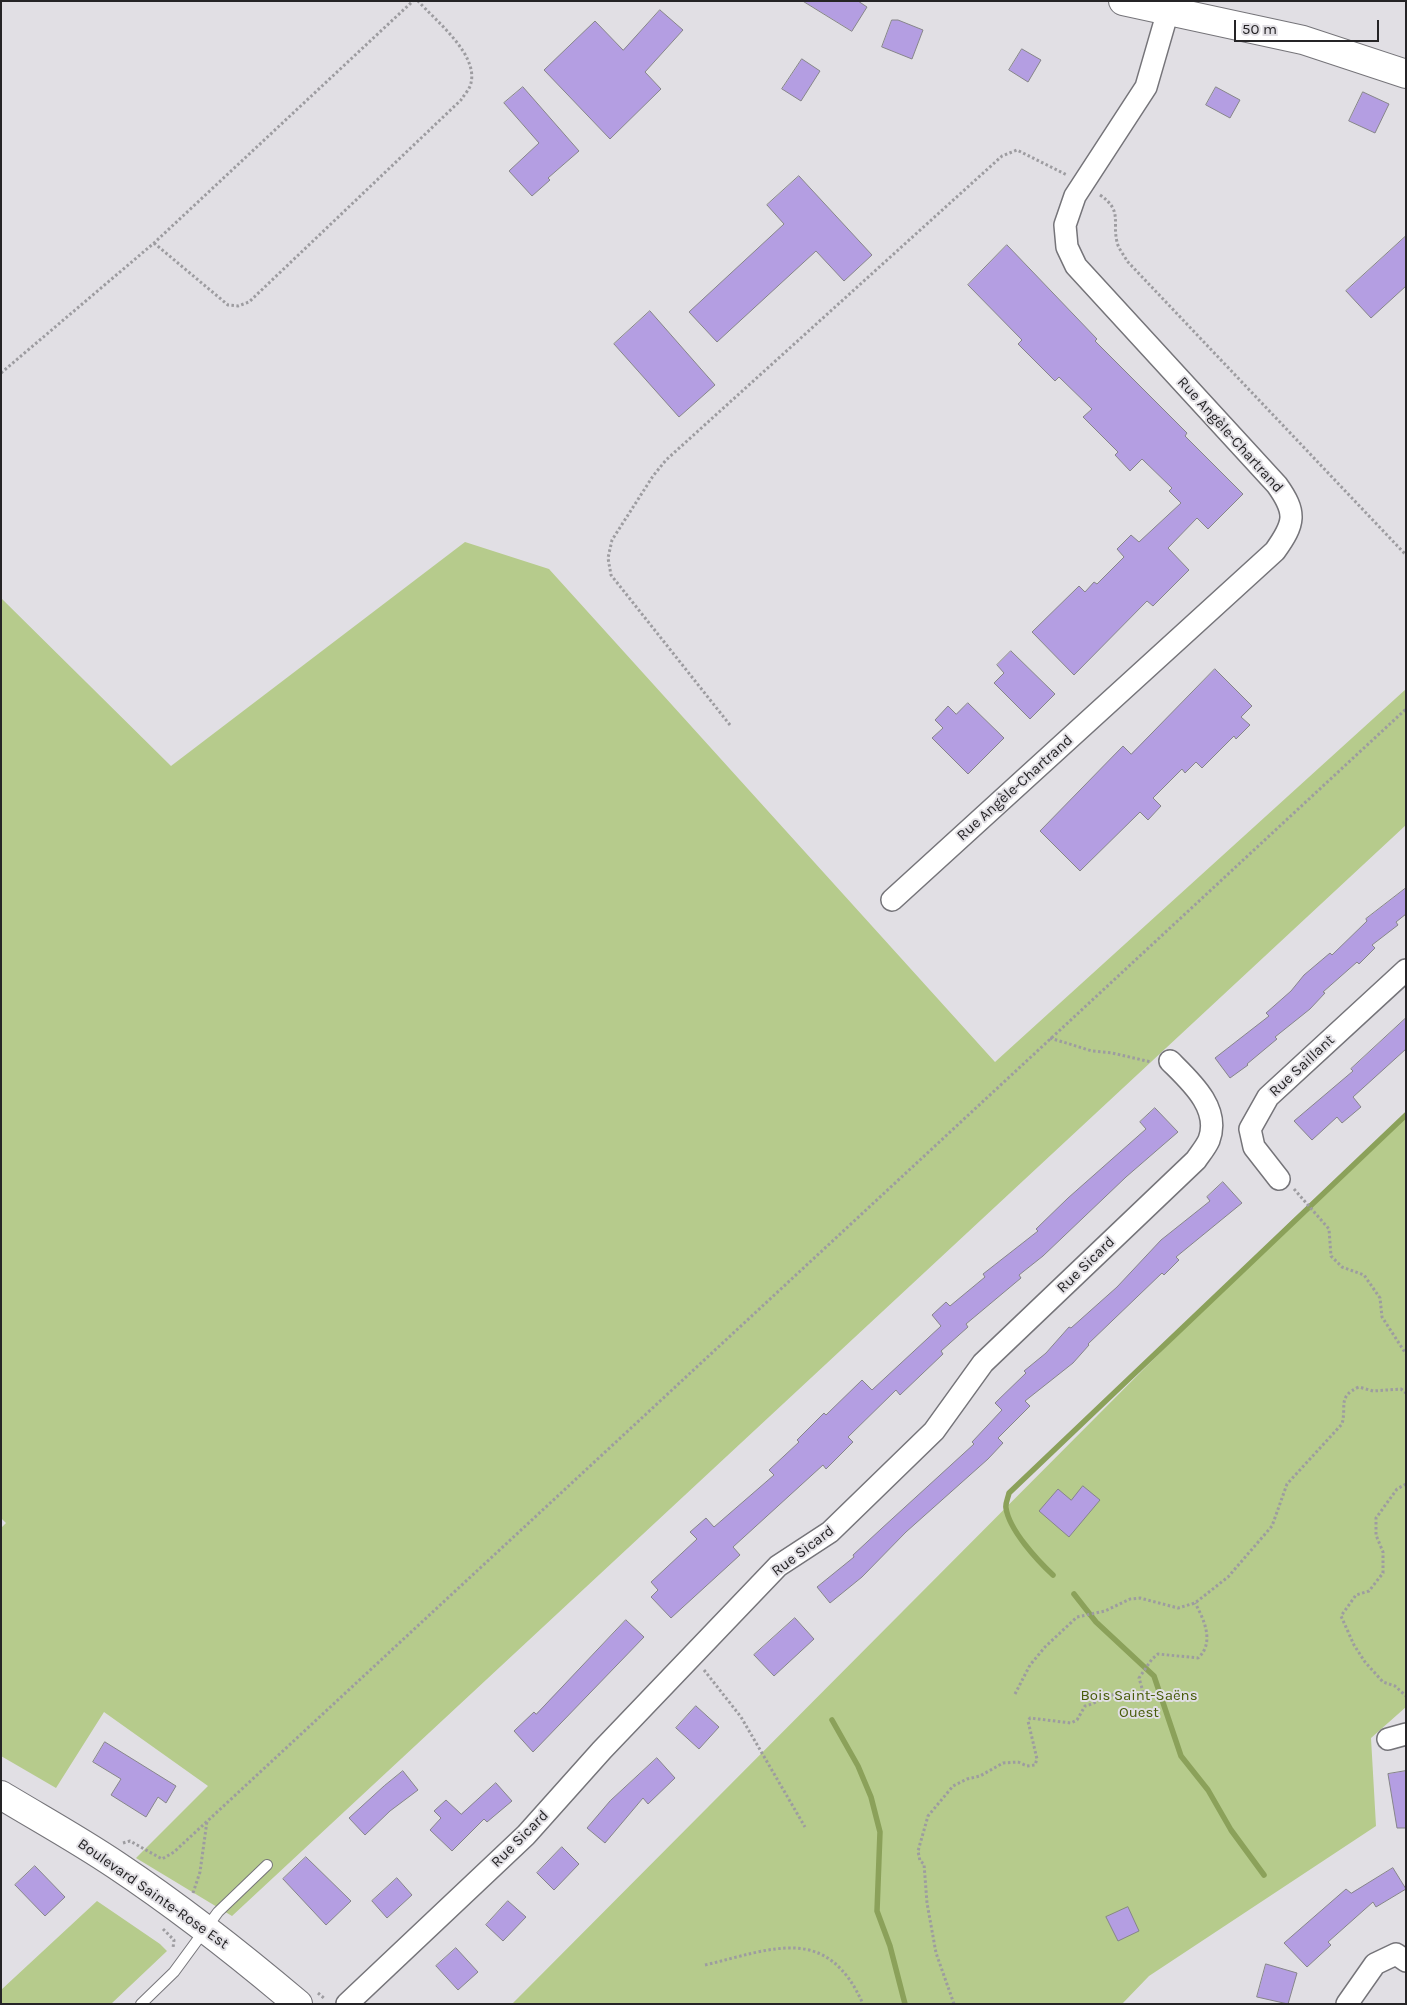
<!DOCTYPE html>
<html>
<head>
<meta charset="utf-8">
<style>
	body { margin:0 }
	#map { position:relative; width:1407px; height:2005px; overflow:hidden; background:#e1dfe4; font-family:Karla,sans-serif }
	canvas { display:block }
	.frame { position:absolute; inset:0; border:2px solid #252426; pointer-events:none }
	.scale { position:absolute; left:1234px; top:20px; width:145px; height:22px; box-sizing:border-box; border:2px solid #252426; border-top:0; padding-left:6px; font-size:15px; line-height:18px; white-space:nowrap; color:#252426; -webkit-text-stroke:4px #e1dfe4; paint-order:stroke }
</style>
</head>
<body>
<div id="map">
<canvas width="1407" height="2005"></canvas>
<div class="frame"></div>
<div class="scale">50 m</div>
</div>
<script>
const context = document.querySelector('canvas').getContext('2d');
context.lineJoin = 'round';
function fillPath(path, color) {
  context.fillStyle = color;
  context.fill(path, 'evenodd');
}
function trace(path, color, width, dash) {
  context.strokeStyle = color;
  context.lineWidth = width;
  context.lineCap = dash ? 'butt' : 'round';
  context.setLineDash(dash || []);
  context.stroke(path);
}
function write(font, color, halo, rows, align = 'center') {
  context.font = font + ' Karla,sans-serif';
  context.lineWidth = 4;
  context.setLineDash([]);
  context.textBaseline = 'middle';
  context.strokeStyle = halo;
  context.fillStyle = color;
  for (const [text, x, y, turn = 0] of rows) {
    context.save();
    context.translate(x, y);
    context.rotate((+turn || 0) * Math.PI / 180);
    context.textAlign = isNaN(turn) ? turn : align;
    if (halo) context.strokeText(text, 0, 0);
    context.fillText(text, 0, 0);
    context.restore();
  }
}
const green = new Path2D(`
	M465 542 549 569 995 1062 1406 689V825L232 1916 136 1858 208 1786 104 1712 56 1788 1 1756V1528L6 1523 1 1518V598L171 766Z
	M1406 1113V1707L1371 1738 1376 1826 1149 1976 1122 2004H512L1292 1220Z
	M97 1901 160 1944 167 1951 111 2004H1V1990Z`);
const stream = new Path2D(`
	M1053 1575C1038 1561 1009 1530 1006 1508 1005 1504 1008 1498 1009 1493L1406 1115
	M1074 1594 1096 1622 1154 1676 1181 1756 1208 1790 1231 1830 1264 1875
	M832 1720 858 1766 871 1797 880 1832 877 1911 890 1946 905 2004`);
const building = new Path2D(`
	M803 1H858L867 7 852 31Z
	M660 10 683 30 645 72 661 89 610 139 544 70 595 21 623 50Z
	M892 20H898L923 30 912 59 882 47Z
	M1022 49 1041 60 1028 82 1009 70Z
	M802 59 820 71 801 101 782 89Z
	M523 87 579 151 548 178 550 180 532 196 509 171 539 143 504 103Z
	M1216 87 1240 100 1230 118 1206 105Z
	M1363 92 1389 104 1375 133 1349 121Z
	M799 176 872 255 844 281 816 251 717 342 689 312 784 224 767 205Z
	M1406 236V286L1371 318 1346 291Z
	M1007 245 1097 339 1095 341 1187 433 1185 436 1243 494 1208 529 1197 518 1168 548 1189 570 1153 606 1147 601 1074 675 1032 632 1079 586 1085 592 1094 582 1097 584 1124 557 1117 549 1131 535 1139 542 1181 503 1169 491 1172 488 1142 459 1130 471 1115 455 1118 452 1083 417 1092 409 1059 377 1055 381 1018 344 1022 340 968 285Z
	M650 311 715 385 679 417 614 344Z
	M1011 651 1055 694 1030 719 994 683 1004 673 997 665Z
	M1215 669 1252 706 1241 717 1250 725 1236 739 1234 736 1202 768 1196 762 1185 773 1182 769 1153 798 1161 806 1148 820 1140 812 1080 871 1040 831 1123 746 1131 754Z
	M968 703 1004 738 968 774 932 738 943 728 935 720 948 706 956 714Z
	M1406 888V914L1396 922 1398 925 1372 945 1375 948 1359 964 1357 962 1323 992 1325 993 1310 1009 1275 1037 1277 1039 1247 1064 1248 1065 1230 1078 1215 1058 1269 1016 1266 1013 1291 991 1304 975 1330 953 1332 955 1367 921 1366 919Z
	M1406 1018V1049L1353 1097 1361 1107 1342 1123 1337 1117 1312 1140 1294 1121 1353 1071 1351 1069Z
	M1155 1108 1178 1132 1126 1177 1043 1256 1019 1275 1021 1278 966 1324 968 1327 941 1351 943 1354 900 1395 896 1390 848 1437 853 1442 826 1469 823 1465 733 1547 740 1555 671 1618 651 1597 658 1590 651 1582 697 1539 690 1532 706 1518 714 1527 774 1475 769 1470 799 1442 797 1440 824 1413 826 1415 862 1380 872 1390 941 1326 932 1315 946 1302 950 1306 985 1277 983 1274 1038 1231 1036 1229 1068 1198 1146 1129 1140 1122Z
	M1223 1182 1242 1203 1176 1257 1179 1260 1164 1275 1162 1273 1088 1344 1089 1345 1073 1363 1025 1401 1030 1406 998 1438 1003 1443 988 1459 906 1532 862 1577 830 1603 817 1587 854 1557 853 1555 881 1529 974 1444 972 1442 1002 1410 995 1403 1026 1373 1024 1371 1046 1353 1069 1327 1071 1328 1117 1287 1161 1240 1210 1201 1207 1197Z
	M1083 1486 1100 1500 1069 1537 1039 1511 1058 1489 1071 1500Z
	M795 1618 814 1639 774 1676 754 1655Z
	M626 1620 644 1637 533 1752 514 1731 534 1712 536 1714Z
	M696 1706 719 1727 699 1749 676 1728Z
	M105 1742 176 1786 166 1803 158 1797 146 1817 111 1795 121 1779 93 1762Z
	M657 1758 675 1778 648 1804 643 1798 605 1843 587 1828 610 1801Z
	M403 1771 418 1790 390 1811 365 1835 349 1818 384 1786Z
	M1406 1771V1828H1397L1388 1774Z
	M496 1783 512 1801 487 1822 484 1819 452 1851 430 1830 441 1818 434 1811 446 1800 461 1814Z
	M562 1847 579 1864 554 1890 537 1873Z
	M306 1857 351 1901 326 1925 283 1879Z
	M35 1866 65 1897 45 1916 15 1885Z
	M1393 1868 1406 1889 1376 1907 1373 1902 1328 1942 1331 1945 1307 1967 1284 1943 1346 1889 1351 1893Z
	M397 1878 412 1895 387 1918 372 1901Z
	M508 1901 526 1917 503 1941 486 1925Z
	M1128 1907 1139 1931 1118 1941 1106 1917Z
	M456 1948 478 1972 458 1990 436 1966Z
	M1266 1964 1297 1973 1288 2004 1257 1997Z`);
const path = new Path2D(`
	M1100 195C1123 211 1112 221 1117 242 1118 248 1124 255 1127 261L1406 555
	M154 243 228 305 238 306 249 302 461 100C464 95 470 89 471 83 478 54 436 21 418 1
	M1 373 154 243 413 1
	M730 725 611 575 608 558 612 540 653 476 666 460 1002 156 1017 150 1067 175
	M1050 1038 1092 1051 1112 1053 1151 1062
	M1294 1189 1329 1229 1331 1256 1342 1267 1364 1275 1380 1298 1382 1317 1406 1354
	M1406 1484 1397 1489 1376 1518V1535L1383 1552V1573L1369 1591 1356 1595 1341 1616 1354 1645 1365 1662 1383 1682 1395 1686 1406 1696
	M704 1670 741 1717 805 1827
	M1015 1694 1030 1665 1045 1647 1077 1617 1105 1611 1130 1599 1140 1598 1178 1608 1195 1603 1228 1577 1272 1526 1287 1484 1342 1424C1347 1405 1337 1397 1359 1387L1373 1391 1401 1389 1406 1393
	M123 1843 130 1841 162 1859 174 1852 1406 709
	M193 1893 200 1872 207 1821
	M163 1929 174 1940 173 1948
	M705 1965C773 1949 827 1923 863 2004
	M318 1993 325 1999
	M954 2004 936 1953 927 1903 924 1864 920 1861 918 1851 928 1816 953 1786 967 1779 980 1776 1003 1763 1018 1762 1027 1766 1035 1765 1037 1759 1028 1721 1030 1718 1071 1723 1077 1720 1085 1706C1095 1704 1103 1697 1112 1695 1121 1692 1131 1699 1144 1695L1139 1678 1152 1659 1158 1654 1198 1658C1215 1643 1204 1619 1195 1603`);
const lane = new Path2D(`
	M141 2004 174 1972 218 1912 267 1865`);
const street = new Path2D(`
	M892 900 1275 551C1295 523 1297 513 1277 485L1076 266 1067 247 1065 225 1075 196 1146 87 1168 11
	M1279 1179 1254 1147 1250 1129 1268 1097 1406 970
	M1388 1739 1406 1734
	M347 2004 526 1835 602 1750 778 1566 830 1532 934 1431 983 1363 1196 1160C1200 1154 1206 1147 1209 1140 1221 1108 1190 1081 1170 1061
	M1347 2004 1375 1964 1396 1954 1406 1961`);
const secondary = new Path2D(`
	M1123 1 1303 40 1406 74
	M1 1795C39 1818 79 1840 116 1865 179 1907 239 1954 298 2004`);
const streetNames = [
	["Rue Angèle-Chartrand",1230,435,48],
	["Rue Angèle-Chartrand",1015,788,-42],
	["Rue Saillant",1302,1066,-43],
	["Rue Sicard",1086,1265,-44],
	["Rue Sicard",803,1551,-37],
	["Rue Sicard",520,1839,-45],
	["Boulevard Sainte-Rose Est",153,1894,35]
];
const parkNames = [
	["Bois Saint-Saëns",1139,1696],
	["Ouest",1139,1713]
];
fillPath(green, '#b6cb8c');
trace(stream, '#8ba15a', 5.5);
fillPath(building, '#b49ee2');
trace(building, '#868589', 1);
trace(lane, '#757479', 12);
trace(street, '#757479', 24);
trace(secondary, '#757479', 30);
trace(path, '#9d9ca0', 3, [2.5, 2.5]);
trace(lane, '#fff', 10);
trace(street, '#fff', 21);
trace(secondary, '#fff', 28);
write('15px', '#252426', '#e1dfe4', streetNames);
write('15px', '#485b09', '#e1dfe4', parkNames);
</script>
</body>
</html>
